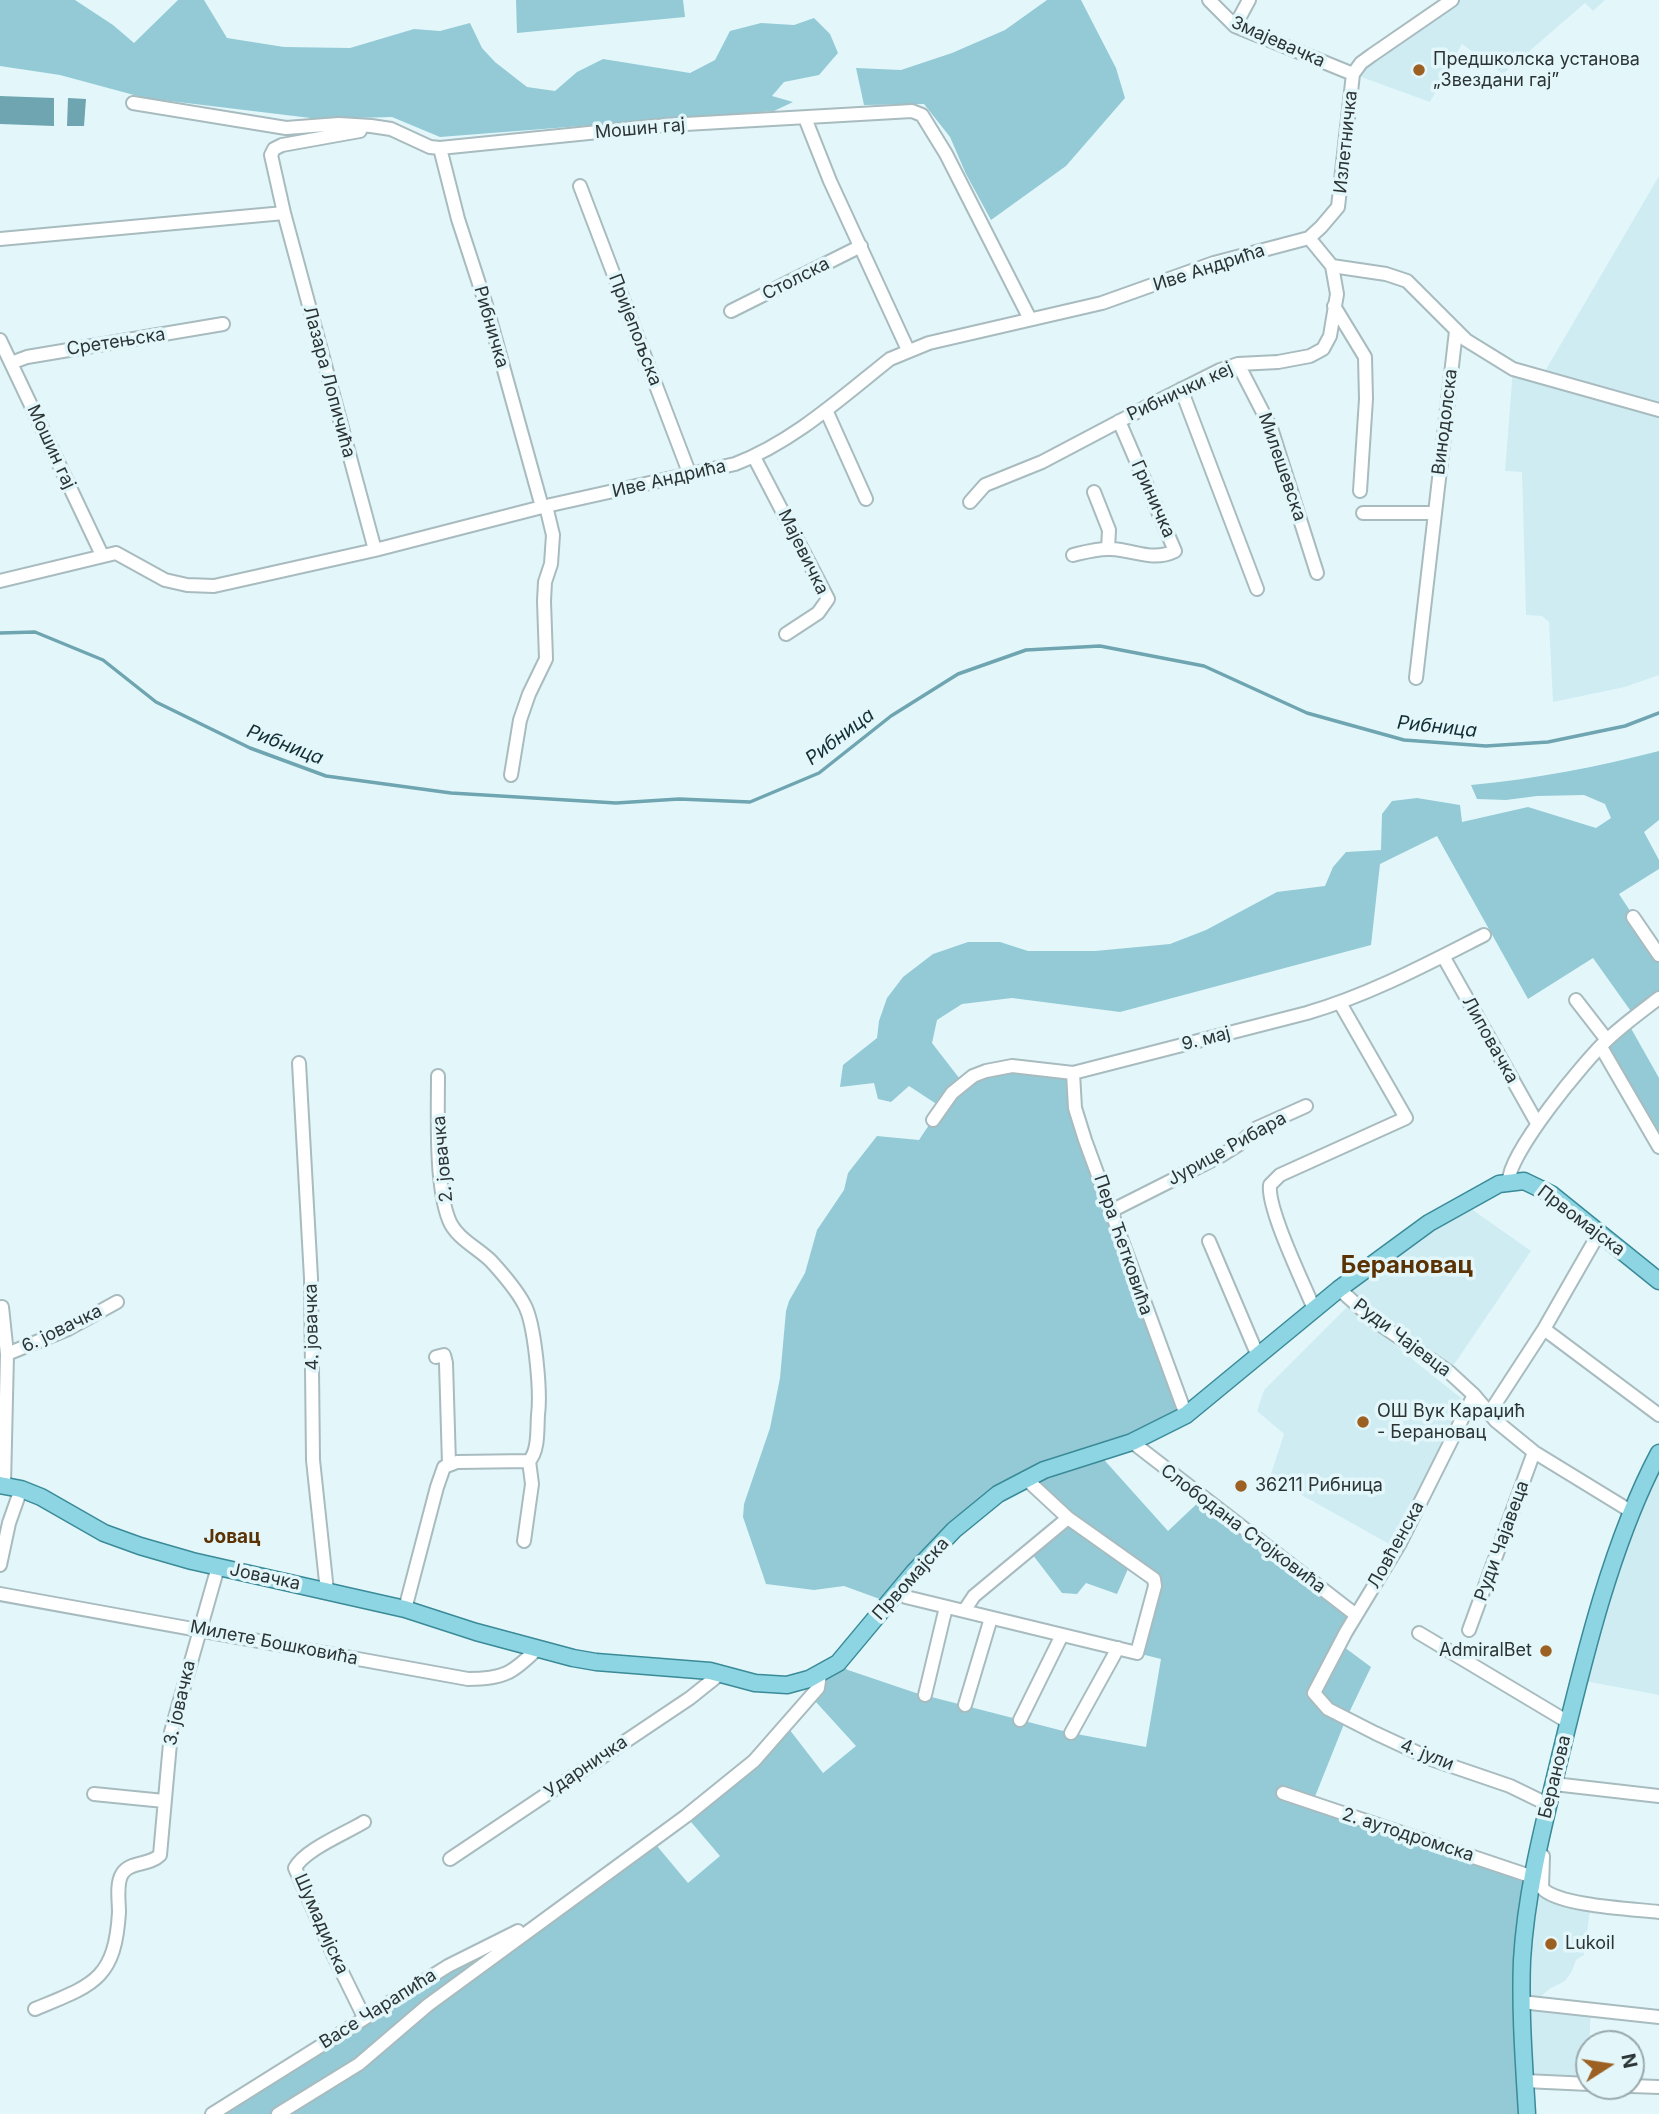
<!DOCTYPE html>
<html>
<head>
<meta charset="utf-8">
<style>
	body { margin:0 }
	#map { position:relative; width:1659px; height:2114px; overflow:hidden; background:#e3f7fb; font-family:Inter,sans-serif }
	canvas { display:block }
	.north { position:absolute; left:1575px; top:2030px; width:70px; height:70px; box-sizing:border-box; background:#e3f7fb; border:2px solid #9aa9ac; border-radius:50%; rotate:78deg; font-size:19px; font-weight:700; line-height:28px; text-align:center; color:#2c3435 }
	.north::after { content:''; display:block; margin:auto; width:24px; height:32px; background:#9c6022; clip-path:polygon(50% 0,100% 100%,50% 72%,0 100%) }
</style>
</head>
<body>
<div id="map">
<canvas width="1659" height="2114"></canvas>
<div class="north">N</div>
</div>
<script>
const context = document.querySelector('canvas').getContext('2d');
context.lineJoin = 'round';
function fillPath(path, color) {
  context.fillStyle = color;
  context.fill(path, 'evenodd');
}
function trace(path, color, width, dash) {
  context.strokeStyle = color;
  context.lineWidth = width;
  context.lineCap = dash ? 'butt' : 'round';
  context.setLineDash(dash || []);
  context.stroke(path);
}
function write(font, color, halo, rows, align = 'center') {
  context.font = font + ' Inter,sans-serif';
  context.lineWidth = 7;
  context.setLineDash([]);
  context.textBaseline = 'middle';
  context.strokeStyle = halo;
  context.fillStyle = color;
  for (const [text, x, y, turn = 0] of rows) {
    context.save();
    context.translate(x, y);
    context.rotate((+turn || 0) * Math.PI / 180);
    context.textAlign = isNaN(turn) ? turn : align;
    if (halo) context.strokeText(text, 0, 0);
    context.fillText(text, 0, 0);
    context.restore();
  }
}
const built = new Path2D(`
	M1452 0H1605L1593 11 1585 3 1503 74 1462 44 1430 102 1353 74Z
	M1659 176V675L1625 687 1553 702 1549 622 1542 616 1526 615 1522 472 1505 471 1513 369 1541 378Z
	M1463 1203 1531 1251 1449 1372 1339 1289Z
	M1347 1307 1466 1402 1391 1545 1289 1488 1271 1474 1284 1434 1257 1411 1264 1390Z
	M1659 1453V1695L1579 1680Z
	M1530 1895 1591 1904 1584 1955 1576 1960 1572 1971 1565 1981 1551 1988 1540 1997 1539 2003 1591 2010 1587 2084 1525 2081Z`);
const green = new Path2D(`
	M0 0H75L113 25 134 43 178 0H204L227 38 284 47 350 48 414 29 440 31 470 23 482 48 495 62 527 87 555 91 577 72 603 59 690 73 715 60 730 31 761 23 794 25 814 18 830 34 838 53 819 75 784 82 772 96 793 102 774 111 440 137 392 117 319 119 145 98 60 75 0 66Z
	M516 0H683L685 17 517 33Z
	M1047 0H1081L1116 68 1125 98 1066 166 991 220 966 174 950 137 924 104 864 105 856 68 901 70 952 53 1005 30Z
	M1659 751V820L1644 832 1659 860V869L1619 894 1659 955V998L1635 1017 1593 958 1528 999 1437 836 1380 864 1371 945 1120 1012 1012 998 962 1004 937 1020 932 1043 963 1083 986 1071 1073 1073 1072 1093 1186 1415 1098 1453 1168 1531 1203 1498 1356 1615 1340 1644 1371 1667 1346 1719 1312 1804 1533 1877 1530 1895 1527 2114H212L364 2017 550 1915 652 1840 688 1883 720 1856 686 1816 786 1725 823 1773 856 1746 816 1702 813 1695 838 1663 848 1670 916 1693 1071 1733 1146 1747 1161 1659 1137 1653 1155 1586 1131 1562 1117 1594 1086 1583 1077 1594 1062 1593 1029 1550 1068 1518 1026 1478 999 1494 888 1602 844 1586 814 1590 766 1584 743 1517 744 1504 770 1428 780 1378 786 1311 789 1301 805 1273 817 1230 844 1190 848 1173 877 1136 919 1140 941 1107 909 1086 891 1102 878 1099 874 1083 840 1087 843 1065 877 1038 879 1021 887 998 903 977 933 954 968 942H1000L1028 951H1095L1170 944 1206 930 1277 892 1325 886 1333 867 1346 852 1381 850 1382 814 1392 801 1417 798 1460 805 1462 822 1528 807 1596 828 1611 818 1605 804 1584 795 1537 796 1506 800 1477 799 1471 785C1535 779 1597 767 1659 751Z
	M1628 1023 1659 1078V1147L1601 1047Z`);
const water = new Path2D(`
	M0 96 54 98V126L0 124Z
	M68 98 86 99 84 126H67Z`);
const stream = new Path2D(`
	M0 633 35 632 103 660 156 702 250 748 326 776 451 793 616 803 679 799 750 802 819 773 891 716 958 674 1026 650 1100 646 1204 666 1307 713 1404 740 1486 746 1548 742 1625 726 1659 713`);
const minor = new Path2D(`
	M1209 0 1235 26 1353 74
	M1235 26 1249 0
	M133 103 286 128 339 124 371 126 391 129 430 147 440 148 668 125 912 111 922 115 946 154 1030 319
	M805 118 830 181 908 350
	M360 131 282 145 274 149 271 155 284 213 375 550
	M440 148 458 219 486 305 542 507
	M580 186 690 475
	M1309 238 1332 266 1386 274 1407 281 1466 340 1513 369 1659 410
	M0 239 284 213
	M1334 306 1365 357 1366 399 1360 491
	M731 311 861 246
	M0 340 102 555
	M11 363 27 357 223 324
	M1238 364 1271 428 1317 573
	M1181 389 1257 589
	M826 410 866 499
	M754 457 828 599 818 613 786 634
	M1094 492 1109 530 1108 549
	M970 502 985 485 1042 462 1152 404 1220 370 1238 364 1278 362 1310 356 1323 349 1330 336 1337 294 1332 266
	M1363 513H1434
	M1073 555C1085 552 1098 548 1111 549 1135 550 1152 562 1175 551L1119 421
	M0 581 116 553 165 580 187 585 214 586 375 550 546 506 735 464C793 442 842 397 890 359L929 343 1102 303 1214 263 1309 238 1321 227 1338 207 1353 74 1361 63 1372 55 1452 0
	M1416 678 1456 331
	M511 775 520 720 529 694 546 659 544 601 545 582 551 564 553 535 546 506
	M1633 917 1659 955
	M1443 956 1537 1123
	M1576 1000 1607 1040
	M1601 1047 1659 1147
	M299 1063 311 1278 313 1460 327 1591
	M1073 1073 1075 1108 1085 1140 1186 1415
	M933 1120 952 1093 973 1076 986 1071 1012 1066 1073 1073 1307 1013C1369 995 1427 964 1484 935
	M1509 1181C1508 1154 1585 1060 1608 1039 1624 1024 1642 1011 1659 998
	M1111 1211 1222 1155 1238 1145 1257 1128 1306 1106
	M1209 1241 1258 1356
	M1339 1289 1375 1321 1449 1372 1474 1395 1496 1421 1534 1452 1632 1512
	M2 1307 7 1354 4 1485
	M1314 1309C1304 1284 1267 1209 1270 1185L1280 1175 1406 1118 1340 1003
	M1544 1329 1659 1415
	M7 1354 68 1329 117 1302
	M436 1357 444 1355 446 1363 449 1464
	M1474 1395 1400 1543 1346 1632 1314 1693 1328 1709 1375 1733 1431 1759 1510 1786 1547 1804
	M1490 1412 1544 1329 1599 1233
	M1132 1442 1356 1615
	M524 1541 532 1484 529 1461
	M0 1565 9 1523 21 1489
	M896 1592 906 1597 1137 1653 1155 1586 1154 1579 1068 1518 1025 1478
	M0 1594 468 1679C504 1679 513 1673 538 1648
	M405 1609 437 1487 444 1467 457 1462 529 1461C539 1451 537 1428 538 1415 541 1392 535 1323 524 1304 516 1289 502 1273 491 1261 478 1248 456 1238 449 1220 435 1185 438 1115 438 1076
	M964 1611 974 1596 1068 1518
	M1469 1630 1534 1452
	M1419 1633 1568 1722
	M925 1695 946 1607
	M965 1705 991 1618
	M1020 1720 1062 1635
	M1071 1733 1118 1648
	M1554 1784 1659 1796
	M1283 1793 1533 1877
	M94 1794 164 1801
	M1543 1856 1542 1888C1558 1906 1633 1909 1659 1912
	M450 1859 690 1698 720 1674
	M1521 2002 1659 2017
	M35 2009C93 1985 115 1980 119 1912 119 1901 116 1884 122 1874 130 1861 149 1866 160 1855L171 1732 218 1567
	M364 2017 333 1954 295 1868C304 1850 346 1833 364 1822
	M1525 2081 1589 2084
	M1631 2086 1659 2087
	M212 2114 448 1966 518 1931
	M278 2114 359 2064 428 2005 686 1816 754 1761 818 1688 820 1674`);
const major = new Path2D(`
	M0 1485 21 1489 41 1497 104 1533 140 1546 192 1561 405 1609 476 1632 573 1658 596 1662 710 1671 755 1683 787 1685 809 1679 838 1663 914 1572 954 1530 998 1494 1044 1470 1132 1442 1186 1415 1339 1289 1388 1253 1429 1223 1499 1184 1524 1181 1551 1194 1659 1281
	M1527 2114C1524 2063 1520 2011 1522 1960 1526 1892 1543 1827 1559 1761 1583 1662 1611 1543 1659 1453`);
const markers = [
	[1419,70,7,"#9c6022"],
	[1363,1422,7,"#9c6022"],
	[1241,1486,7,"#9c6022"],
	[1546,1651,7,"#9c6022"],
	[1551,1944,7,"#9c6022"]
];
const streetNames = [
	["Змајевачка",1278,42,24],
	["Мошин гај",640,129,-5],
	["Излетничка",1346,142,-84],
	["Иве Андрића",1209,268,-18],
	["Столска",796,279,-27],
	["Рибничка",491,327,74],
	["Пријепољска",635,330,69],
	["Сретењска",116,342,-9],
	["Лазара Лопичића",329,382,75],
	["Рибнички кеј",1180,392,-25],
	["Винодолска",1445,422,-83],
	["Мошин гај",51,447,65],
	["Милешевска",1282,467,71],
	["Иве Андрића",669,479,-13],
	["Гриничка",1153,499,66],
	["Мајевичка",803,552,64],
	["9. мај",1206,1039,-14],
	["Липовачка",1490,1040,61],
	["Јурице Рибара",1227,1149,-29],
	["2. јовачка",443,1159,-95],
	["Првомајска",1581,1221,37],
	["Пера Ћетковића",1123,1245,71],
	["4. јовачка",312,1327,-91],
	["6. јовачка",62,1329,-26],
	["Руди Чајевца",1402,1338,37],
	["Слободана Стојковића",1243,1529,37],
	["Руди Чајавеца",1502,1541,-70],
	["Ловћенска",1396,1545,-61],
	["Јовачка",265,1577,12],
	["Првомајска",911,1579,-48],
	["Милете Бошковића",274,1643,11],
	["3. јовачка",180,1703,-77],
	["4. јули",1427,1755,22],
	["Ударничка",586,1767,-34],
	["Беранова",1555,1777,-76],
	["2. аутодромска",1408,1835,18],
	["Шумадијска",321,1924,66],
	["Васе Чарапића",378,2009,-32]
];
const poiNames = [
	["Предшколска установа",1433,60],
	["„Звездани гај”",1433,81],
	["ОШ Вук Караџић",1377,1412],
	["- Берановац",1377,1433],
	["36211 Рибница",1255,1486],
	["AdmiralBet",1532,1651,"right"],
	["Lukoil",1565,1944]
];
const waterNames = [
	["Рибница",1437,727,6],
	["Рибница",840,737,-37],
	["Рибница",285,745,21]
];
const neighbourhoodNames = [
	["Јовац",232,1537]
];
const districtNames = [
	["Берановац",1407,1266]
];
fillPath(built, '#cfecf3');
fillPath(green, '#93cad6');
fillPath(water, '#6ea5b0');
trace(stream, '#6ea5b0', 3.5);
trace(minor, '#a8bbbf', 16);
trace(major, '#3a8a98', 19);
trace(minor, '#fff', 12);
trace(major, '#8dd5e2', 16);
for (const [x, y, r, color] of markers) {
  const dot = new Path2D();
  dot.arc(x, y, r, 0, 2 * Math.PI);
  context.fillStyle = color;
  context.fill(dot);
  trace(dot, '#e3f7fb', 2.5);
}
write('18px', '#2c3435', '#e3f7fb', streetNames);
write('18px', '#2c3435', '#e3f7fb', poiNames, 'left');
write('italic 19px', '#132f35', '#e3f7fb', waterNames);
write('bold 19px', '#5b3204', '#e3f7fb', neighbourhoodNames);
write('bold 24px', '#5b3204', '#e3f7fb', districtNames);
</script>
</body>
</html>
